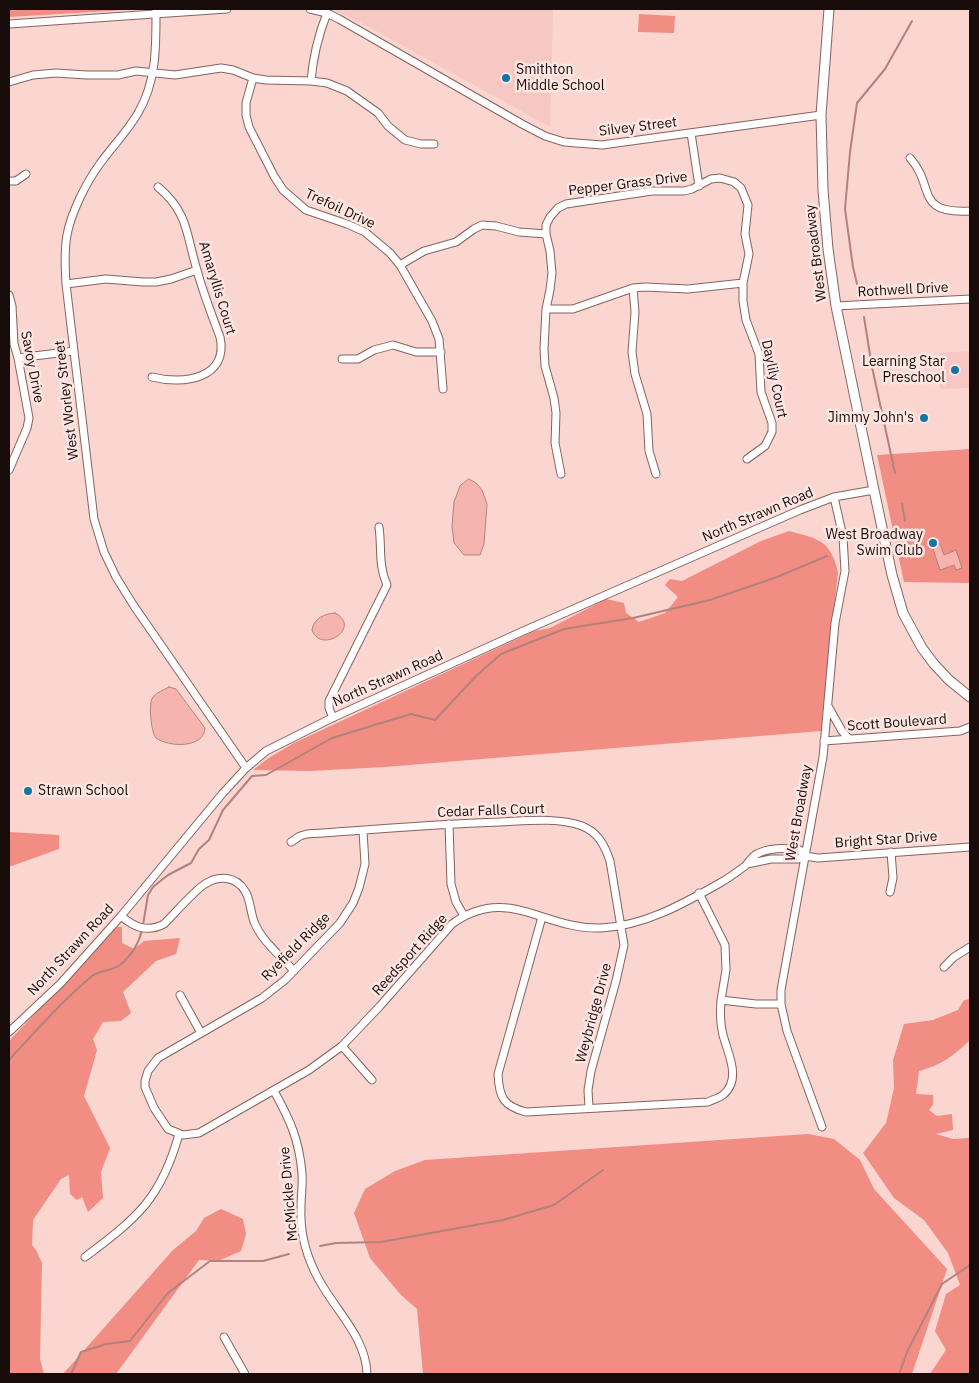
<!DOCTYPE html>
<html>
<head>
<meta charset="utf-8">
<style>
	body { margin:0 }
	#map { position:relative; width:979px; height:1383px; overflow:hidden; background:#fbd5d0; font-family:"IBM Plex Sans",sans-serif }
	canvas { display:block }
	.frame { position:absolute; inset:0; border:10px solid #180c0a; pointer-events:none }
</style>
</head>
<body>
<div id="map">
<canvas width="979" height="1383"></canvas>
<div class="frame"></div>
</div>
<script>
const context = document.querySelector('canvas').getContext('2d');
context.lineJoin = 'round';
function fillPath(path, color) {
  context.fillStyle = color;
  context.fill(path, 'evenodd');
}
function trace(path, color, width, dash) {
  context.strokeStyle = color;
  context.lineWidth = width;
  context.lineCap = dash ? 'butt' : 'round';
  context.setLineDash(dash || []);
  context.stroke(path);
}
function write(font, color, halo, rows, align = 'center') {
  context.font = font + ' "IBM Plex Sans",sans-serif';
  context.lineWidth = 5;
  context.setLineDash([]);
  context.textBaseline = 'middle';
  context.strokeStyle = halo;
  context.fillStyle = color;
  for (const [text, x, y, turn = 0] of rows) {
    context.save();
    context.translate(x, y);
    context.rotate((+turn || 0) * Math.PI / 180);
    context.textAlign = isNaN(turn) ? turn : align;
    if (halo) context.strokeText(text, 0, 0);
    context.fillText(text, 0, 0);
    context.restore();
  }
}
const built = new Path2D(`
	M332 9H553L550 127 371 28Z
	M970 351V388L940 389 939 353Z`);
const green = new Path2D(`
	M9 9H142L9 17Z
	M639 14 675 16 674 33 638 32Z
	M970 449V583L904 582 877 455Z
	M789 531C819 539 830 540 838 572L821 731 385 767 310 771 253 770 270 757 294 743 534 631 550 628 606 599 624 603 626 613 639 622 665 613 678 597 665 585 670 579 682 581 761 541Z
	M9 832 59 835V849L9 867Z
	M117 927H122V943L134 949 144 941 180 938 176 954 156 961 123 992 131 1013 121 1021 103 1022 93 1039 97 1050 84 1096 110 1148 101 1172 103 1198 88 1212 82 1197 77 1200 70 1194 69 1175 61 1179 33 1220 32 1245 36 1250 42 1263 40 1359 44 1374H9V1041Z
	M970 999V1040C953 1056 942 1065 919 1071L916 1094 933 1095V1105L929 1110 937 1116 952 1114 953 1130 936 1134 953 1139 970 1138V1374H930L946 1350 935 1331 946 1294 960 1285 948 1253 924 1220 894 1198 863 1153 886 1123 894 1088 893 1060 904 1024 933 1020 958 1010 964 1000Z
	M808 1134 834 1139 860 1160 874 1189 947 1269 912 1374H423L417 1309 401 1295 370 1258 354 1213 365 1189 395 1171 425 1160Z
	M221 1209 243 1219 246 1234 241 1251 218 1261 199 1260 116 1374H63L173 1250 196 1231 204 1218Z`);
const water = new Path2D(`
	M469 479 476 483 482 490 487 504 484 544 480 555H464L454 543 452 526 454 502 460 486Z
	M940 544 944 555 956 550 962 568 956 570 954 565 940 570 932 546Z
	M335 613C363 627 321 655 312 630 314 618 324 614 335 613Z
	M169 687 176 689 205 728C204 749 168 747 156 738 151 733 148 702 153 697 157 692 164 690 169 687Z`);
const stream = new Path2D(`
	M858 288 853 267 845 209 850 152 857 103 885 69 912 21
	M864 317 872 367 895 473
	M902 504 905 521
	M143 925 148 895 153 887 168 875 191 863 199 849 209 840 223 810 252 776 266 775 332 738 411 714 435 720 476 676 501 654 564 629 633 618 710 600 777 577 827 556
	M9 1060C35 1032 62 1001 92 976 100 970 112 971 120 965 131 956 139 943 142 930
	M320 1246 336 1243 381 1242 503 1220 554 1205 603 1170
	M71 1374 81 1352 106 1344 130 1341 168 1293 210 1261H263L289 1254
	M899 1374 908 1350 942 1284 970 1265`);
const minor = new Path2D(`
	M156 9C156 45 157 81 138 113 127 132 111 148 99 165 86 183 71 213 67 235 64 251 65 268 66 284L94 519 104 552 116 577 134 606 246 768
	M310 9 327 13 339 19 522 124 545 136 564 142 602 145 821 115
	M9 24 227 9
	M253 78 246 103V115L249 127 274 176 283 190 306 210 347 224 365 232 390 253 400 265 432 321 439 339 443 389
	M311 81C313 57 318 36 327 13
	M9 82 33 75 56 73 87 75H118L136 71 175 75 221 68 233 70 253 78 266 80 311 81 327 83 347 91 378 113 388 126 405 140 421 144H434
	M691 133 699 186
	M910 158C936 187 914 214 970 211
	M9 181H16L26 174
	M400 265 424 251 456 242 474 229 482 225 496 226 519 232 546 234
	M66 284 106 279 143 282H156L171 279 197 270
	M633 288 635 312 632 352 635 374 647 414 649 451 656 474
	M9 295 12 306 14 344 18 358 29 418 27 428 9 470
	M836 306 970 299
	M546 309H573L633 288 645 287 688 289 743 283
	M18 358 74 351
	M342 359H358L374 350 393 345 416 352H441
	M152 377C183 385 229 379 220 337 212 315 203 293 197 270 186 235 189 213 158 187
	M561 474 555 443 556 413 554 398 545 366 544 349 546 309 550 290 552 273 550 251 546 234V225L550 217 558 208 566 204 652 191H684L692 189 711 179 720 178 734 182 741 188 748 205 745 234 749 254 743 283V301L746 320 759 354 761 392 772 423V432L765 446 747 459
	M828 706 842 731 849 739
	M333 718 329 708V701L387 585C378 565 382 548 379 527
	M824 741 960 731 970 727
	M449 824 451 884 456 902 464 916
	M363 831 365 864 359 888 353 903 340 923 285 980 262 998 158 1058 148 1071 145 1081V1087L154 1108 168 1129 183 1135 199 1133 309 1070 342 1046 380 1006 452 924C508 884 543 930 601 928 644 926 683 904 720 883 729 878 737 872 745 866 749 862 751 858 755 855 769 847 784 848 800 850L805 856
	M291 842 300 836 307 834C371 830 435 824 499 822 525 821 557 817 582 826 598 832 605 846 610 861L624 945 616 981 591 1071 588 1090 589 1108
	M747 864 771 859H798L805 856 818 858 970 847
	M890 892 893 878 891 852
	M699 893 725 945 726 970 721 1000
	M121 916C134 927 147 933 164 924 174 914 195 890 205 884 219 875 236 876 245 891 251 900 250 913 255 924 263 942 281 956 294 971
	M542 917 498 1074C499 1097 503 1106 526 1112L708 1102C712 1100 719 1098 723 1095 742 1079 728 1054 723 1035 720 1023 720 1012 721 1000L756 1004H781
	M944 967 954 957 970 947
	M180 995 201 1033
	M9 1032 61 983 121 916 223 793 246 768 266 751 330 719 521 632 800 510 834 497 874 490
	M342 1046 372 1080
	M274 1091C290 1120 299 1139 302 1173 303 1184 301 1196 301 1207 300 1228 305 1251 314 1270 329 1305 366 1334 367 1374
	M822 1127 787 1031 781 1004V990L823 757 835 623 845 571 843 537 834 497
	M85 1257C137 1218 161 1199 179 1134
	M224 1337 245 1374`);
const major = new Path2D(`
	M829 9 821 115 823 190 828 249 836 306 874 490 892 575 903 613 922 648 934 664 949 680 970 697`);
const markers = [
	[506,78,5,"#1475a2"],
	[955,370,5,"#1475a2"],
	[924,418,5,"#1475a2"],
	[933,543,5,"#1475a2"],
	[28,791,5,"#1475a2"]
];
const poiNames = [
	["Smithton",516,70,"left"],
	["Middle School",516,86,"left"],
	["Learning Star",945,362],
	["Preschool",945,378],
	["Jimmy John's",914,418],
	["West Broadway",923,535],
	["Swim Club",923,551],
	["Strawn School",38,791,"left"]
];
const streetNames = [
	["Silvey Street",638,127,-7],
	["Pepper Grass Drive",628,184,-7],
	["Trefoil Drive",340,209,25],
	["West Broadway",816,253,-97],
	["Amaryllis Court",217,288,73],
	["Rothwell Drive",903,290,-3],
	["Savoy Drive",32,367,79],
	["Daylily Court",774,379,78],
	["West Worley Street",67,400,-97],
	["North Strawn Road",758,515,-23],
	["North Strawn Road",388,679,-24],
	["Scott Boulevard",897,723,-4],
	["Cedar Falls Court",491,811,-2],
	["West Broadway",799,813,-80],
	["Bright Star Drive",886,840,-4],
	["Ryefield Ridge",296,947,-45],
	["North Strawn Road",71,950,-47],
	["Reedsport Ridge",410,955,-48],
	["Weybridge Drive",594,1013,-75],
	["McMickle Drive",289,1194,-95]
];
fillPath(built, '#f7c8c3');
fillPath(green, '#f28d84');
fillPath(water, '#f5b5ae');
trace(water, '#b3827d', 1);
trace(stream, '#b3827d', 2);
trace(minor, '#84635f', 9);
trace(major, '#84635f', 11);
trace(minor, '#fff', 7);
trace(major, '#fff', 9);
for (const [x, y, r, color] of markers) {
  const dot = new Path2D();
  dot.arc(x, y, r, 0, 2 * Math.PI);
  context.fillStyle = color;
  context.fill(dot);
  trace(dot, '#fee6e3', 2);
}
write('14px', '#180c0a', '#fee6e3', poiNames, 'right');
write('14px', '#180c0a', '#fee6e3', streetNames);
</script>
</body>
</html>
